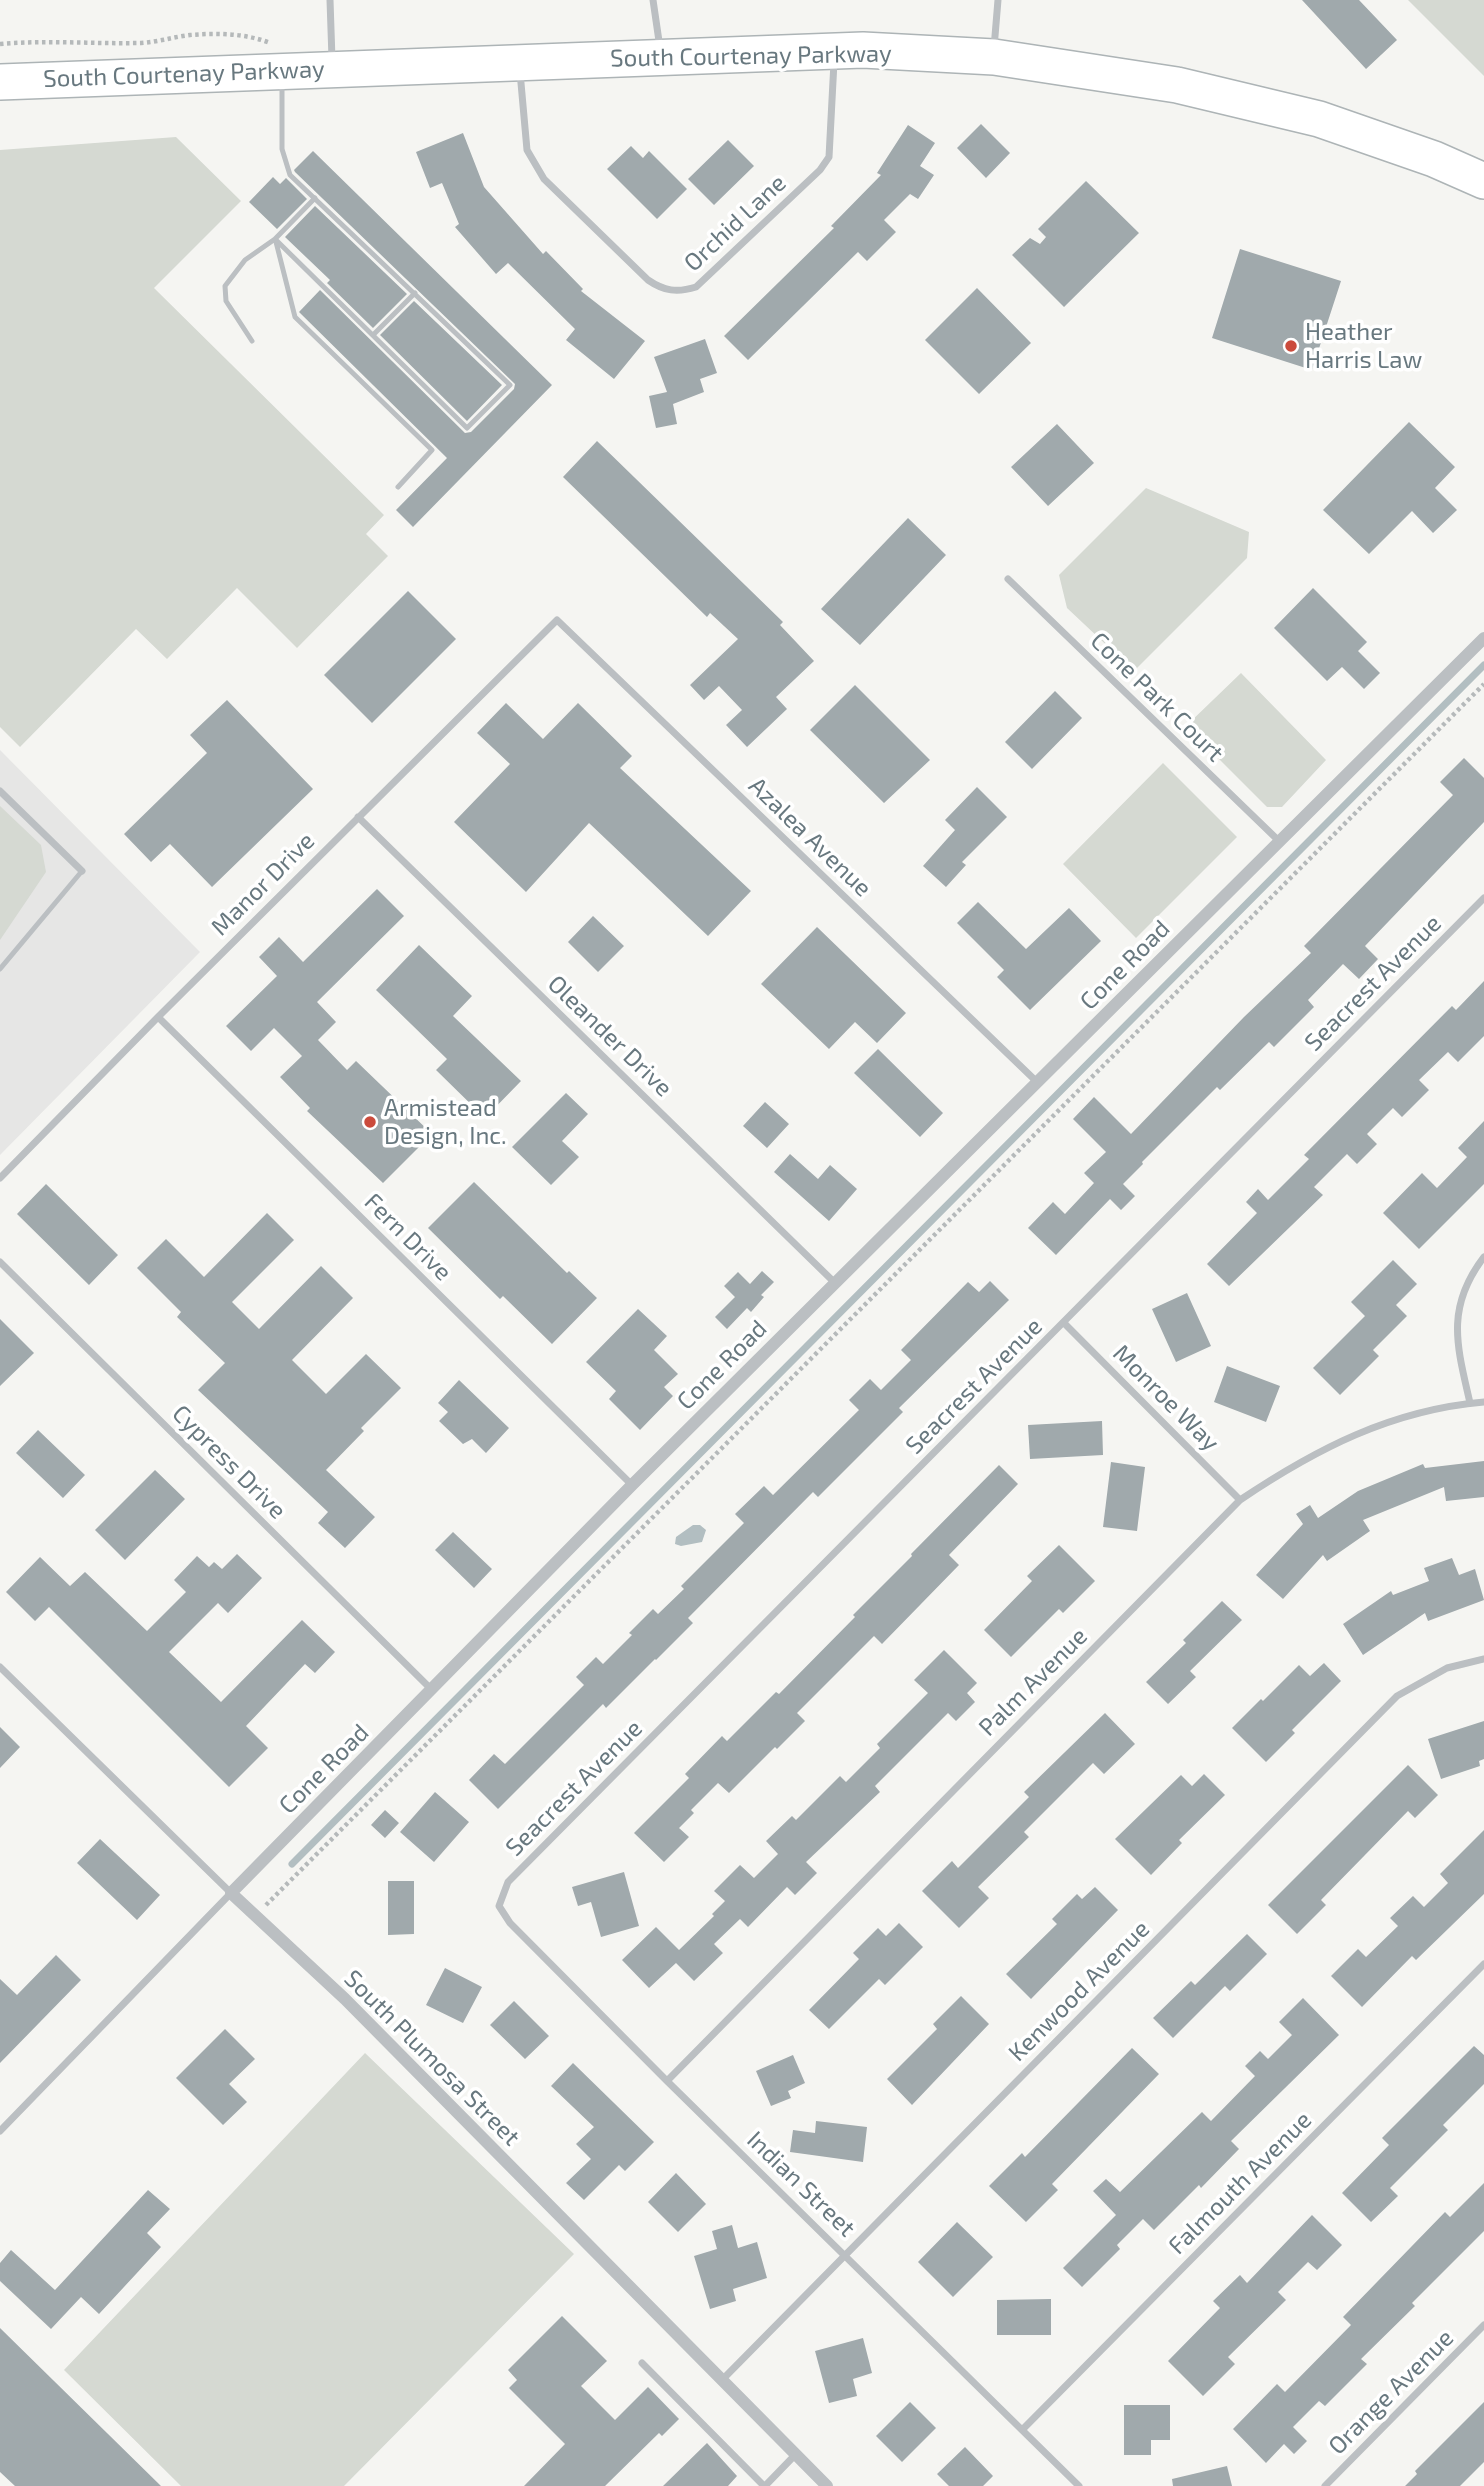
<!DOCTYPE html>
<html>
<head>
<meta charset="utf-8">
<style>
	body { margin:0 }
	canvas { display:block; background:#f5f5f2 }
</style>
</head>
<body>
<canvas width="1484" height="2486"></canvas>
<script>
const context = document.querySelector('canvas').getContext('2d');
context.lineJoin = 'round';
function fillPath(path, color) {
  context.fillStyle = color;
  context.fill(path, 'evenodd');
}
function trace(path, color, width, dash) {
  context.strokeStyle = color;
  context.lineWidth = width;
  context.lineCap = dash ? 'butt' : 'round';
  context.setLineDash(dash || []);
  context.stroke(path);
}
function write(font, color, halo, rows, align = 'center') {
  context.font = font + ' "Exo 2",sans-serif';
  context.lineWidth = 7;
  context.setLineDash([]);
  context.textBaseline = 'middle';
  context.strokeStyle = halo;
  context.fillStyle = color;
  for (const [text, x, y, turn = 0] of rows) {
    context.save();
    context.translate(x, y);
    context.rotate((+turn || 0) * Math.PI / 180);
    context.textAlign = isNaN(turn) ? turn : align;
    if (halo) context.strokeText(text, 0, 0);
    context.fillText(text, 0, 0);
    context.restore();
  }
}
const built = new Path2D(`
	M0 750 200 952 0 1155Z`);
const green = new Path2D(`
	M1408 0H1484V76Z
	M176 137 241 201 154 288 384 515 366 534 388 556 297 648 237 588 167 659 136 629 20 747 0 727V150Z
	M1146 488 1249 532 1247 558 1134 671 1067 608 1059 575Z
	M1241 673 1326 760 1282 807H1267L1186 726Z
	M1163 763 1237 837 1136 938 1063 864Z
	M0 806 41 845 46 872 0 940Z
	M365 2053 574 2254 344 2486H181L64 2370Z`);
const water = new Path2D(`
	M693 1525H700L706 1530 702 1542 681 1546 675 1544 676 1537Z`);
const stream = new Path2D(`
	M292 1864 1484 665`);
const building = new Path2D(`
	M1302 0H1359L1397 40 1366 69Z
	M981 124 1010 153 986 178 957 148Z
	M908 125 935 143 920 166 934 175 918 199 910 194 884 220 896 232 867 261 858 252 748 360 724 336 834 228 831 226 881 175 877 173Z
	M463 133 484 187 543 254 546 251 583 289 581 291 645 341 614 379 566 340 575 329 508 263 496 274 455 227 459 224 442 183 430 188 416 152Z
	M728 140 754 166 714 205 688 179Z
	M631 146 643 158 649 151 687 189 657 219 607 169Z
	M313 151 552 385 413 527 396 510 447 458 299 312 320 290 465 433 471 432 514 389 515 384 295 172 294 170Z
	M273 177 280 184 286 178 307 199 277 229 249 202Z
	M1086 181 1139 233 1064 307 1012 255 1030 238 1040 244 1046 237 1038 229Z
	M315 206 407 294 373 328 327 283 330 280 285 237Z
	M1240 249 1341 281 1312 370 1212 338Z
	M977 288 1031 343 979 394 925 340Z
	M414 301 502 385 467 421 380 335Z
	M705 339 717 373 700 379 704 392 673 404 677 424 656 428 649 396 667 392 654 357Z
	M1409 422 1455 467 1435 488 1457 510 1433 533 1412 511 1369 554 1323 510Z
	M1057 424 1094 463 1048 506 1011 467Z
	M597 441 783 622 780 625 814 661 776 697 787 709 747 747 726 725 742 710 719 686 704 700 690 685 738 639 710 613 707 617 563 477Z
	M908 518 946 555 860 645 821 609Z
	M1313 588 1367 642 1358 651 1380 673 1364 689 1342 667 1327 681 1274 628Z
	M408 591 456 639 372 723 324 675Z
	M855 685 930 760 884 803 810 730Z
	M1055 691 1082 718 1032 769 1005 742Z
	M227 700 313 789 212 887 170 844 151 862 124 834 207 753 190 735Z
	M506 703 543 739 578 703 632 756 620 768 751 891 708 936 589 823 526 892 454 822 510 764 477 733Z
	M1464 758 1484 778V822L1365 946 1378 959 1359 979 1343 964 1308 1000 1314 1007 1274 1047 1269 1042 1220 1090 1217 1087 1142 1162 1143 1164 1123 1184 1135 1196 1121 1210 1110 1199 1056 1255 1028 1228 1053 1202 1065 1214 1094 1183 1084 1173 1106 1152 1073 1119 1094 1097 1131 1134 1244 1017 1311 953 1304 946 1453 795 1440 782Z
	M977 787 1007 817 962 862 966 865 946 887 923 866 955 830 945 820Z
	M377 889 404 916 317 1002 336 1022 318 1040 347 1070 356 1061 432 1134 383 1183 307 1111 310 1108 280 1077 302 1056 274 1028 251 1051 226 1026 277 976 259 957 279 937 303 962Z
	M978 902 1026 949 1069 908 1101 941 1030 1010 997 977 1004 970 957 923Z
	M593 916 624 946 598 972 568 942Z
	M817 927 906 1013 877 1043 855 1022 829 1049 761 984Z
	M419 945 472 996 453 1016 521 1081 485 1118 436 1070 447 1059 376 990Z
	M1484 981V1036L1458 1062 1448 1052 1419 1080 1429 1090 1402 1117 1393 1108 1367 1134 1377 1144 1357 1164 1347 1154 1314 1187 1323 1195 1229 1286 1207 1264 1257 1213 1246 1202 1258 1189 1268 1200 1309 1159 1304 1155 1452 1006 1456 1010Z
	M878 1049 943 1113 920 1137 854 1073Z
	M566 1093 588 1114 562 1141 579 1157 551 1185 512 1147Z
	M765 1102 789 1124 767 1148 743 1126Z
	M1484 1121V1184L1419 1249 1383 1213 1422 1173 1437 1188 1467 1157 1458 1148Z
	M790 1154 818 1179 830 1165 857 1189 829 1221 774 1172Z
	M474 1182 567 1273 569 1271 597 1298 552 1344 503 1296 500 1299 428 1228Z
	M46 1184 118 1255 89 1285 17 1214Z
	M267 1213 294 1240 232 1302 259 1329 321 1266 353 1298 292 1360 326 1394 366 1354 401 1388 361 1428 364 1431 326 1470 375 1517 345 1548 318 1523 328 1512 198 1390 225 1363 177 1317 181 1312 137 1268 166 1239 204 1277Z
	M1393 1260 1417 1284 1396 1305 1407 1316 1373 1350 1379 1356 1340 1395 1313 1368 1365 1316 1351 1302Z
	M762 1271 774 1282 761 1295 764 1297 751 1312 747 1308 727 1329 715 1317 735 1297 724 1286 738 1272 750 1284Z
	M990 1281 1009 1300 899 1408 903 1412 818 1497 813 1492 688 1618 693 1623 656 1660 655 1659 606 1708 603 1704 498 1809 469 1780 494 1754 505 1764 584 1685 576 1677 596 1657 603 1664 632 1635 629 1633 653 1609 658 1614 684 1589 681 1586 744 1523 735 1514 764 1486 773 1495 859 1410 849 1400 870 1379 881 1390 911 1360 901 1350 968 1282 979 1292Z
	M1187 1293 1211 1346 1176 1362 1152 1309Z
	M638 1309 667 1336 654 1350 678 1374 664 1387 673 1396 640 1430 609 1399 616 1391 586 1362Z
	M0 1319 34 1353 0 1386Z
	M1227 1366 1280 1386 1266 1422 1214 1402Z
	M459 1380 509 1428 486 1453 472 1439 463 1444 439 1421 448 1412 438 1403Z
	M1102 1421 1103 1455 1030 1459 1028 1425Z
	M38 1430 85 1475 63 1498 16 1453Z
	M1484 1461V1497L1446 1501 1444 1487 1363 1520 1370 1531 1327 1561 1323 1555 1283 1599 1256 1575 1303 1524 1296 1514 1310 1505 1318 1518 1358 1491 1423 1464 1425 1468Z
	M1111 1462 1145 1467 1137 1531 1103 1527Z
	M999 1465 1018 1484 949 1555 959 1565 882 1644 874 1636 797 1713 805 1721 777 1749 775 1747 729 1793 718 1783 691 1810 694 1813 679 1828 689 1837 664 1862 634 1833 689 1778 685 1774 722 1736 727 1741 776 1692 779 1694 855 1617 853 1615 912 1556 911 1554Z
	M155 1470 185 1499 125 1560 95 1530Z
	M453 1532 492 1569 474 1588 435 1550Z
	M1059 1545 1095 1581 1063 1613 1059 1609 1011 1657 984 1630 1032 1581 1027 1576Z
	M237 1554 262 1578 228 1613 218 1603 169 1652 221 1702 302 1620 335 1652 315 1673 305 1664 246 1726 268 1748 229 1787 49 1607 35 1621 6 1592 40 1557 70 1586 85 1572 147 1631 186 1592 174 1580 197 1556 209 1567 214 1562 222 1569Z
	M1452 1558 1459 1575 1475 1569 1484 1600 1428 1621 1425 1613 1363 1655 1343 1624 1391 1591 1393 1595 1429 1581 1424 1568Z
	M1222 1601 1242 1620 1190 1671 1196 1677 1168 1704 1146 1682 1186 1643 1183 1640Z
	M944 1650 977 1683 967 1693 975 1702 956 1721 948 1713 875 1786 880 1792 806 1862 817 1873 795 1895 787 1887 748 1927 740 1919 714 1944 723 1953 694 1981 676 1963 649 1988 622 1960 656 1927 679 1950 714 1916 712 1914 725 1901 714 1891 740 1865 754 1878 778 1854 766 1841 792 1816 796 1820 840 1776 846 1782 880 1748 877 1744 928 1693 914 1680Z
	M1324 1663 1341 1681 1292 1730 1295 1733 1266 1762 1232 1728 1261 1699 1263 1701 1299 1665 1310 1676Z
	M1105 1713 1135 1744 1104 1774 1093 1763 1024 1832 1029 1837 978 1887 989 1898 959 1928 922 1891 952 1861 958 1868 1029 1797 1024 1792Z
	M1484 1721V1759L1479 1761 1480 1766 1441 1779 1428 1739Z
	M0 1727 20 1747 0 1768Z
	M1408 1765 1438 1795 1415 1818 1408 1811 1321 1900 1326 1905 1297 1934 1268 1905Z
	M1204 1774 1225 1795 1179 1840 1182 1843 1151 1875 1115 1839 1181 1775 1192 1786Z
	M435 1792 469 1822 434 1862 400 1832Z
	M385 1810 399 1823 385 1838 371 1825Z
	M1484 1830V1894L1416 1960 1412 1956 1362 2007 1331 1976 1358 1949 1366 1957 1398 1926 1390 1918 1413 1896 1424 1907 1448 1883 1440 1874Z
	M100 1839 160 1895 137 1920 77 1863Z
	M624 1872 639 1926 601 1937 591 1902 578 1906 572 1887Z
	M388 1881H414V1934L388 1935Z
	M1095 1887 1118 1910 1031 1999 1006 1974 1057 1924 1052 1919 1077 1894 1082 1899Z
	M899 1923 923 1947 885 1985 879 1979 829 2029 809 2010 859 1959 853 1953 878 1928 886 1936Z
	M1247 1934 1267 1954 1230 1991 1225 1986 1173 2038 1153 2018 1191 1981 1195 1985Z
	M56 1955 81 1980 0 2063V1979L17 1995Z
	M445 1968 482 1987 463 2023 426 2005Z
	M961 1996 989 2024 912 2105 887 2079 937 2029 933 2024Z
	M1303 1998 1339 2035 1231 2141 1239 2149 1201 2188 1199 2185 1154 2230 1143 2219 1117 2245 1120 2249 1082 2287 1063 2268 1116 2215 1093 2191 1106 2179 1120 2192 1202 2112 1211 2121 1255 2076 1245 2066 1260 2051 1268 2059 1292 2035 1279 2022Z
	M514 2001 549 2036 525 2059 490 2025Z
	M225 2029 255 2059 229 2084 247 2102 223 2125 176 2078Z
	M1474 2046 1484 2055V2084L1443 2125 1448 2130 1390 2188 1398 2196 1371 2222 1342 2193 1389 2145 1382 2138Z
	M1132 2048 1159 2074 1052 2184 1058 2190 1026 2222 989 2186 1022 2153 1025 2157Z
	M793 2055 805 2083 788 2091 791 2098 771 2106 756 2071Z
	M573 2063 654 2142 625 2171 619 2165 584 2200 566 2183 591 2159 576 2144 594 2127 551 2086Z
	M816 2121 867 2127 863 2162 790 2152 793 2130 815 2133Z
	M676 2173 706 2204 678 2232 648 2202Z
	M1484 2183V2231L1412 2303 1415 2306 1361 2359 1367 2364 1325 2406 1319 2401 1293 2427 1307 2441 1294 2454 1284 2444 1266 2463 1233 2429 1277 2384 1285 2392 1351 2325 1343 2317 1445 2212 1450 2217Z
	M148 2190 170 2209 147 2233 161 2247 99 2314 81 2297 51 2329 0 2281V2263L11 2250 55 2290Z
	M1312 2215 1342 2245 1317 2270 1308 2262 1278 2292 1286 2300 1228 2357 1235 2364 1203 2396 1168 2361 1220 2308 1213 2301 1240 2275 1247 2283Z
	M957 2222 993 2257 953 2297 918 2262Z
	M732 2225 738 2248 757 2242 767 2278 733 2289 736 2301 710 2309 694 2256 717 2249 712 2231Z
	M1051 2299V2335H997V2300Z
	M562 2316 607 2361 581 2386 615 2420 648 2387 679 2419 662 2436 659 2433 605 2486H524L565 2444 509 2388 517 2380 508 2370Z
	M0 2328 161 2486H15L0 2472Z
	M863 2338 872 2373 853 2379 857 2396 829 2403 815 2351Z
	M910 2402 936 2428 902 2462 876 2436Z
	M1484 2402V2462L1460 2486H1405L1417 2474 1415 2471Z
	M1124 2405H1170V2440H1151V2455H1124Z
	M707 2443 737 2476 728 2486H663Z
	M965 2447 993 2476 983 2486H949L937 2474Z
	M1227 2466 1232 2486H1173L1172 2479Z`);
const path = new Path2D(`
	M0 44C47 40 94 44 141 43 158 42 173 37 190 35 216 33 245 33 270 43
	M266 1905 1484 684`);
const service = new Path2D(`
	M275 239 467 428 510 385 290 175 282 149V84
	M276 242 295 317 432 450 398 487
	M373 335 415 293
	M252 341 226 301 225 286 245 260 275 239 315 198
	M0 969 82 871`);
const minor = new Path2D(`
	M330 0 332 59
	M653 0 660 48
	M994 48 998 0
	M520 72 527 150 544 179 648 280C664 291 677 293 696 287L820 170 829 157 834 62
	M1008 579 1280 842
	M0 791 82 871
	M358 817 834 1282
	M158 1017 632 1485
	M0 1178 158 1017 557 620 1036 1081
	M0 1262 431 1689
	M1064 1323 1240 1500
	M1470 1403C1457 1346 1445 1308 1484 1257
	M0 1667 231 1893 0 2131
	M667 2081 1240 1500C1316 1449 1391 1410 1484 1402
	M642 2363 764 2486
	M722 2380 1397 1696 1447 1668 1484 1659
	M1023 2429 1484 1964
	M765 2486 796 2454
	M1079 2486 667 2081 510 1923 499 1906 508 1882 1484 898
	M1325 2486 1484 2325`);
const tertiary = new Path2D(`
	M827 2486 345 1999 231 1893 632 1485 1484 638`);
const secondary = new Path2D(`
	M0 82 863 50 994 57 1177 85 1319 119 1434 159 1484 181`);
const markers = [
	[1291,346,7,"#cb4b3c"],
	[370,1122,7,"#cb4b3c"]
];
const streetNames = [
	["South Courtenay Parkway",751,56,-1],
	["South Courtenay Parkway",184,74,-2],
	["Orchid Lane",735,223,-43],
	["Cone Park Court",1157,697,44],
	["Azalea Avenue",810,837,44],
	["Manor Drive",263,884,-45],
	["Cone Road",1125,965,-45],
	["Seacrest Avenue",1373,983,-45],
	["Oleander Drive",610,1036,44],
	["Fern Drive",408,1237,45],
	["Cone Road",722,1365,-45],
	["Seacrest Avenue",974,1386,-45],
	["Monroe Way",1166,1398,45],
	["Cypress Drive",229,1462,45],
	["Palm Avenue",1033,1682,-45],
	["Cone Road",324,1769,-45],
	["Seacrest Avenue",574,1788,-45],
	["Kenwood Avenue",1079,1991,-45],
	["South Plumosa Street",432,2058,45],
	["Falmouth Avenue",1240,2183,-45],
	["Indian Street",801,2184,44],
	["Orange Avenue",1391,2392,-45]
];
const poiNames = [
	["Heather",1305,332],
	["Harris Law",1305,360],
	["Armistead",384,1108],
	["Design, Inc.",384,1136]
];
fillPath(built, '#e6e6e5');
fillPath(green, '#d5d9d2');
fillPath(water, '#b2bec1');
trace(stream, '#b2bec1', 7);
fillPath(building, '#a0a9ac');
trace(secondary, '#adb4b6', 38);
trace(path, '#b5b9ba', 4.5, [3.5, 3.5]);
trace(service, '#bbbfc2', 5);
trace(minor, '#bbbfc2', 7);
trace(tertiary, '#bbbfc2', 12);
trace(secondary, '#fff', 35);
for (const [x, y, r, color] of markers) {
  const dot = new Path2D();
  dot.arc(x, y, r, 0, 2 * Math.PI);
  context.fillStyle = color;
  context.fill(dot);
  trace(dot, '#fff', 2.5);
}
write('24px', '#68787f', '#fff', streetNames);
write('24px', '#68787f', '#fff', poiNames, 'left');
</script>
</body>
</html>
